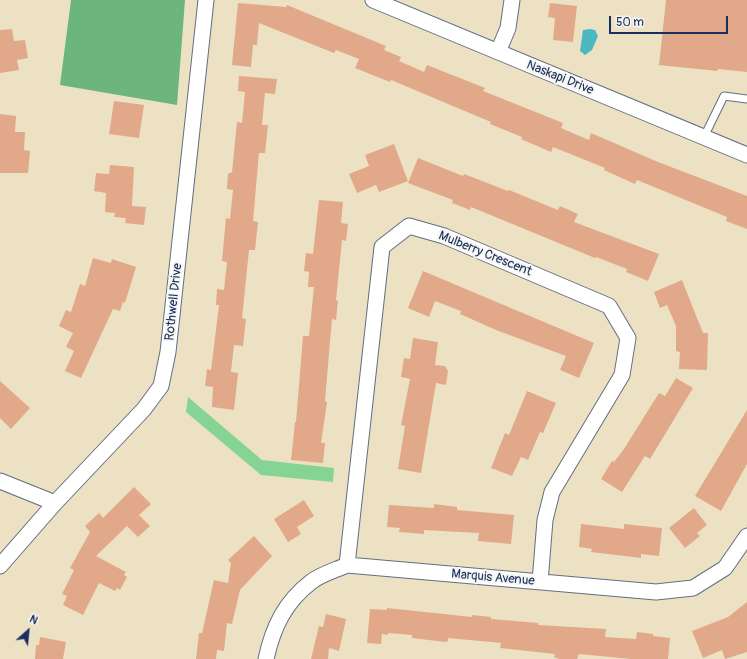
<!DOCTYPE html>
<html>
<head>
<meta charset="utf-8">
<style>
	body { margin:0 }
	#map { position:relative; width:747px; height:659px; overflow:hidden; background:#ece2c3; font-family:Pangolin,sans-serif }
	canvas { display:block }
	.north { position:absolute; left:8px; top:611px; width:40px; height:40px; -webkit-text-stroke:3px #f6f6f2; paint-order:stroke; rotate:27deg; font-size:11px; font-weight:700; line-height:16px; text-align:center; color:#1b2f5e }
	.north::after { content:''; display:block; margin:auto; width:14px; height:18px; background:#1b2f5e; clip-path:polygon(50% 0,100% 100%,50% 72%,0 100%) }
	.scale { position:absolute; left:609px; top:16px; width:119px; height:18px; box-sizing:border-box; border:2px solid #1b2f5e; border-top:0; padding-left:5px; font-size:12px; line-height:14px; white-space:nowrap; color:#1b2f5e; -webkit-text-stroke:3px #f6f6f2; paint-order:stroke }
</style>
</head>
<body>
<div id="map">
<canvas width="747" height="659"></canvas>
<div class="north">N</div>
<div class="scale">50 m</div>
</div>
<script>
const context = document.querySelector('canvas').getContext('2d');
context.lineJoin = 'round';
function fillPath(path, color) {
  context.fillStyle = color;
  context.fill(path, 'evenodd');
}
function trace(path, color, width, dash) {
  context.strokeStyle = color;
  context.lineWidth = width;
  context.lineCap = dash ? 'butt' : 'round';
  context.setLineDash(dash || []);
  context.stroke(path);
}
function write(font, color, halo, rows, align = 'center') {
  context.font = font + ' Pangolin,sans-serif';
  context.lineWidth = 4;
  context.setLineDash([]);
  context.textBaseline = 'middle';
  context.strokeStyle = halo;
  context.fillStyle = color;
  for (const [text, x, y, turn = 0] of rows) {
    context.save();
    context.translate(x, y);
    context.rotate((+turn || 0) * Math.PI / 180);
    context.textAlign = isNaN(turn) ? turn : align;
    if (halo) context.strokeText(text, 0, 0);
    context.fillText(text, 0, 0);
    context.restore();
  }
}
const green = new Path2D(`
	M188 397 262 460 334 468 333 482 261 475 186 412Z`);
const forest = new Path2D(`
	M71 0H185L177 105 60 85Z`);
const water = new Path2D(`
	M590 29 595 30 598 36 592 50 585 55 580 51 583 30Z`);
const building = new Path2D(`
	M666 0H747V72L718 69 717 71 659 65Z
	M238 3 286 7 287 5 386 46 384 50 401 57 399 61 424 72 427 65 485 88 483 91 563 123 561 128 589 140 591 133 658 162 747 196V229L726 221 727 217 637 180 635 184 604 170 605 168 553 147 551 152 521 139 522 137 490 124 491 122 479 117 391 80 390 82 355 68 359 59 336 50 334 53 259 23 257 45H253L251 67 232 65Z
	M550 3 577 6 573 42 553 40 555 18 548 17Z
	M12 29 14 41 25 40 28 58 17 60 19 70 0 73V30Z
	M239 76 277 79 275 94 265 93 262 125H268L265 153H259L253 221 258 222 255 250H249L242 318 246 319 243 346 234 345 231 372 238 373 234 410 212 407 213 387 205 386 207 369 211 370 219 305H216L217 289 224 290 227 262 222 261 226 218 230 219 233 190 227 189V187L228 174 232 172 237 122 242 123 245 92 238 91Z
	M114 101 144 105 139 138 109 134Z
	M0 114 16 116 15 132H25L24 150 30 151 28 173H0Z
	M394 144 408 181 379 192 376 185 357 193 349 174 369 166 365 155Z
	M418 158 463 176 464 174 508 191 509 190 558 210 560 206 578 214 574 222 659 254 648 281 626 272 627 269 596 257 595 258 471 207 470 210 452 203 453 200 408 183Z
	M110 165 134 167 132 206 146 207 144 225 125 223 126 218 114 217 115 213 105 212 106 193 94 191 96 173 109 174Z
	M319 200 343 202 341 223 348 224 346 241 342 240 336 300 338 301 336 320 332 319 329 353 325 401 327 402 321 443H325L323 463 291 460 295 422H296L303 336H309L314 287H308L309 272 304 271 306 253 313 254Z
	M93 258 111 263 112 259 136 267 125 303 123 302 120 311 113 309 81 378 65 371 74 351 66 347 73 333 59 326 66 310 71 312 80 284 85 286Z
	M423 271 594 343 579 378 560 370 566 356 496 330 460 314 461 311 435 301 429 317 408 308Z
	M682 280 703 333H708L707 370 679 369 680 352 676 351V326L667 305 660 308 654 292Z
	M413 338 438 342 435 365 445 366 448 371 446 385 436 383 421 473 398 469 405 426 401 425 410 379 401 377 404 358 410 359Z
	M676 378 693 388 650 459 645 456 622 492 601 479 612 461 614 462 624 449 659 393 665 396Z
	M0 381 30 408 11 429 0 418Z
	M527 391 556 403 543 433 540 432 528 460 521 457 512 476 491 468 505 433 509 435Z
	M747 410V464L721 511 695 496Z
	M134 487 151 504 139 515 150 526 138 537 127 526 96 556 126 572 124 575 127 577 120 590 117 588 115 591 99 583 83 615 63 605 67 596 62 594 74 570 70 568 90 532 85 526 99 513 103 518Z
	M304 500 314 516 297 527 301 534 288 542 274 519Z
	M434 504 457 507V510L514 515 511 544 478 541 479 533 424 530V534L399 532 400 528 387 527 389 505 434 508Z
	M694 508 707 525 697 533 700 536 685 548 669 528Z
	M581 524 624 529V524L662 528 659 556 641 554V558L591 552 592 549 579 547Z
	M254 536 272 556 240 590 232 624 227 623 224 651 217 650 216 659H196L199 633H202L214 580 228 583 231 563 228 560Z
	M747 602V652L725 659 722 650 703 658 692 631 728 617Z
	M387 608 472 617V615L491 617V619L538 623V625L606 629 605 637 636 639 637 632 653 634V636L670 638 668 659H631L579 654 577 659H559L554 657 555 654 500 648 501 643 448 638V641L445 642 412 638V635L388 633V635L382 634 381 644 367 643 370 609 387 610Z
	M326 614 346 619 339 651 329 648 328 659H311L319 626 323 627Z
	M40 637 66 642 63 659H35L36 645H39Z`);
const lane = new Path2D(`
	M704 137 724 96 747 99`);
const street = new Path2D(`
	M373 0 747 155
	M498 52 508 28 512 0
	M0 481 55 503
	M347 565 382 247 409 226 444 236 609 306 628 338 622 375 552 492 545 520 540 582
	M0 566 55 503 144 409 161 386 168 352 206 0
	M266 659C273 627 285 602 311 582 321 574 336 570 347 565L656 592 693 588 725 568 747 536`);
const streetNames = [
	["Naskapi Drive",560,78,22],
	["Mulberry Crescent",485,254,22],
	["Rothwell Drive",174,302,-84],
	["Marquis Avenue",493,578,5]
];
fillPath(green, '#86d493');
fillPath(forest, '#6cb67d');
fillPath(water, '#4bb9c2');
fillPath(building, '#e1a989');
trace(lane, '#646e81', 9);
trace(street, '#646e81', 17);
trace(lane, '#fff', 7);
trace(street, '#fff', 15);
write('13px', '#1b2f5e', '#f6f6f2', streetNames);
</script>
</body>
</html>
